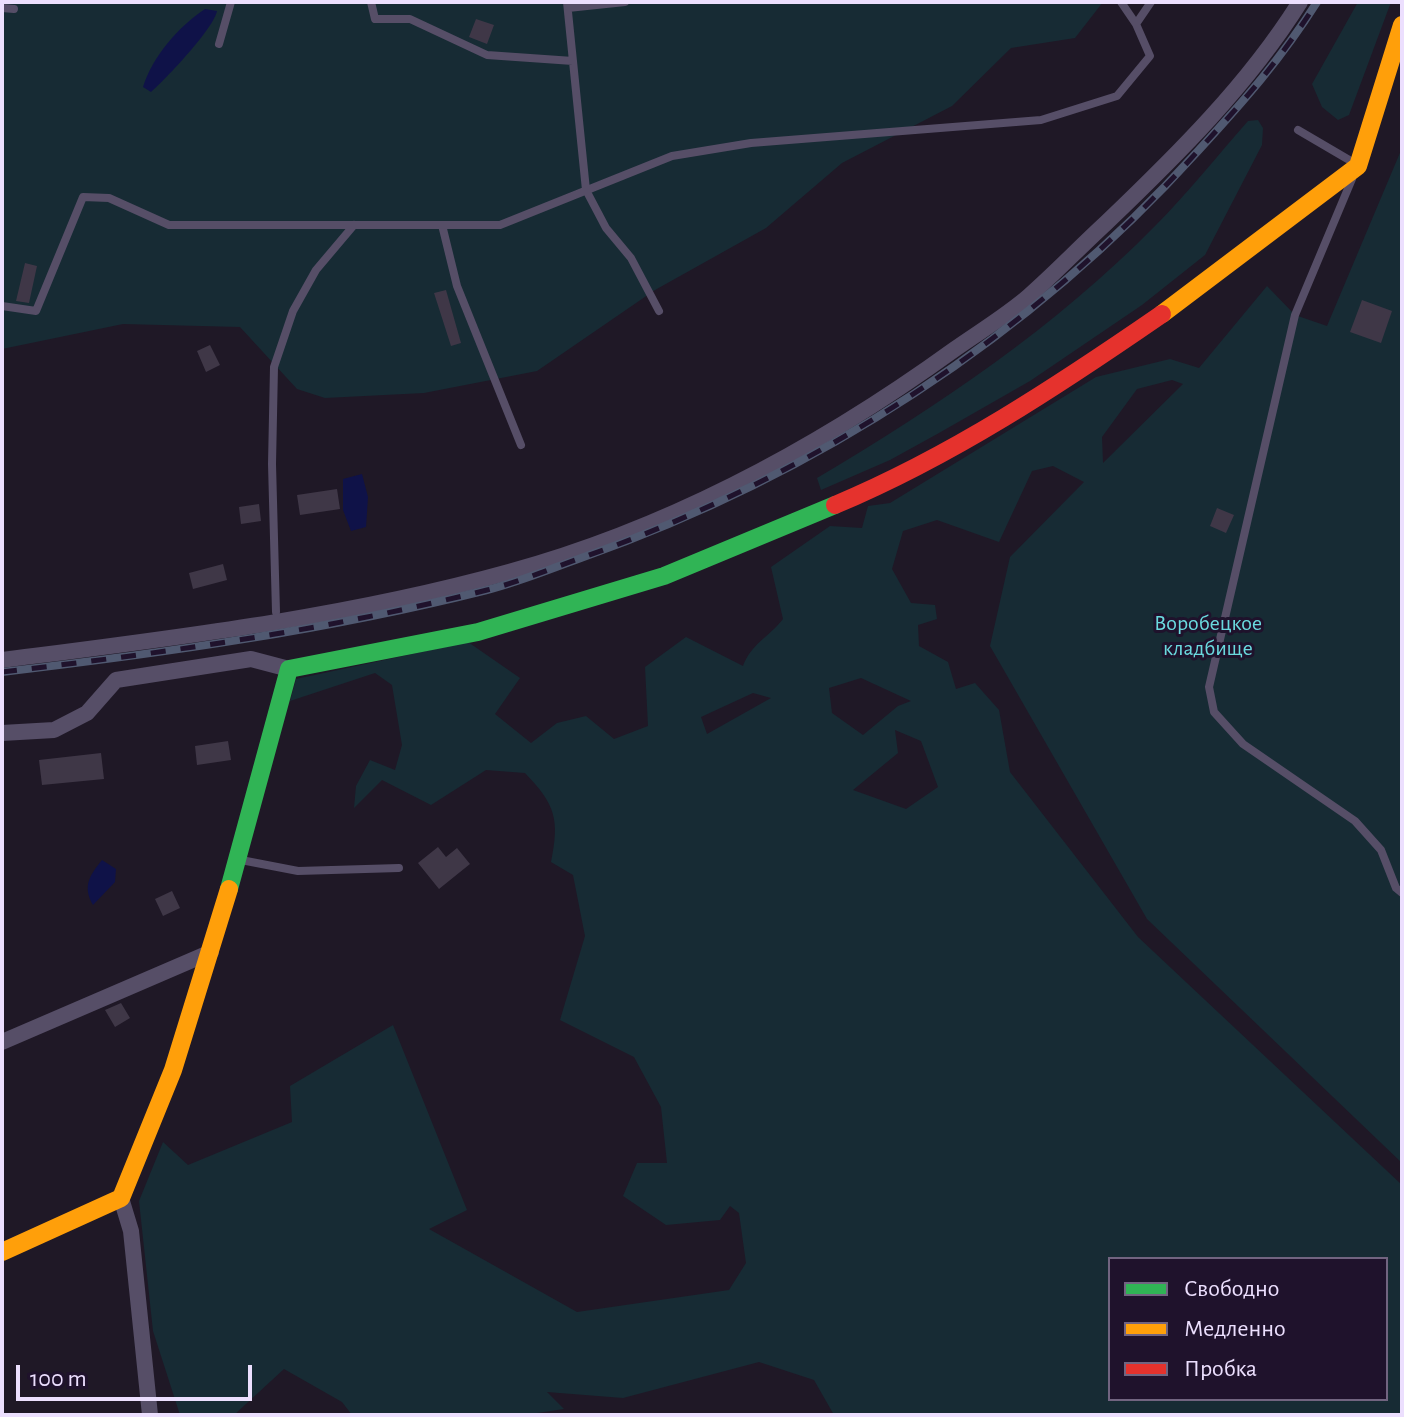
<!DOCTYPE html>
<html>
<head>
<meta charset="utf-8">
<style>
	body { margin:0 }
	#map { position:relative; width:1404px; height:1417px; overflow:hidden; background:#1f1826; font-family:"Alegreya Sans",sans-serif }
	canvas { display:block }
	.frame { position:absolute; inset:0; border:4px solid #ecdffe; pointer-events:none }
	.legend { position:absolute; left:1108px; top:1257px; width:280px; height:144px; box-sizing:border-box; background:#1f122c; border:2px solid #716480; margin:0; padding:10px 14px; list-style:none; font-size:24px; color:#ecdffe }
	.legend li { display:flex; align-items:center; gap:16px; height:40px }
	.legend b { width:40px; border:2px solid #716480 }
	.scale { position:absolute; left:16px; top:1365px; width:236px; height:36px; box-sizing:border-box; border:4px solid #ecdffe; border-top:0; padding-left:10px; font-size:24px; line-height:28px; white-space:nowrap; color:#ecdffe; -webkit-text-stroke:6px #1f122c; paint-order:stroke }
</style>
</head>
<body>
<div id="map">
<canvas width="1404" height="1417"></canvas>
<div class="frame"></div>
<ul class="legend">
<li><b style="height:10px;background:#30b455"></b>Свободно</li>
<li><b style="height:10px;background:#ff9f0a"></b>Медленно</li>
<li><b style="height:10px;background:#e5322d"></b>Пробка</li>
</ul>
<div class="scale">100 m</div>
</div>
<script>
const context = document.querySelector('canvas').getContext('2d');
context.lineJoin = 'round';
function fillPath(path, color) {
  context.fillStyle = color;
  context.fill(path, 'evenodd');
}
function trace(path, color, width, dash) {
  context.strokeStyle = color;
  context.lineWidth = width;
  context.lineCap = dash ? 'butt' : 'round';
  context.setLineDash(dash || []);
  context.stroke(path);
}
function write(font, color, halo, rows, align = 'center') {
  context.font = font + ' "Alegreya Sans",sans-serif';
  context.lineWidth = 6;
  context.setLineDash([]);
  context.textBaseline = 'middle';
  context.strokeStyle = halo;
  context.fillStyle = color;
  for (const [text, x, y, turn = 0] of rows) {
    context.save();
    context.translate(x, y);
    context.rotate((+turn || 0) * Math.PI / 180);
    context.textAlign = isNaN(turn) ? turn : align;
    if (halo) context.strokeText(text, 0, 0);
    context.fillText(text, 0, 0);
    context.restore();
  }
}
const green = new Path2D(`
	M2 2H1103L1075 38 1011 48 952 106 842 163 766 228 655 290 537 371 424 393 325 398 297 389 240 327 123 324 2 349Z
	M1358 2H1391L1349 115 1338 120 1322 107 1312 84Z
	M1258 120 1263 128 1262 145 1205 255 1142 305 1030 381 939 433 890 460 821 490 817 478C938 406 1056 327 1155 226 1188 193 1217 156 1248 121Z
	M1402 148V1163L1147 919 990 646 1010 557 1084 482 1053 466 1032 471 999 542 937 520 903 531 892 569 911 603 935 605 937 619 918 625 919 646 948 662 956 689 975 683 999 710 1010 772 1138 937 1402 1185V1415H834L814 1380 759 1362 623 1398 547 1392 564 1409 524 1415H352L342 1402 284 1369 234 1415H180L153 1331 139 1201 163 1142 188 1165 292 1122 290 1086 393 1025 467 1210 429 1229 577 1312 729 1290 746 1263 739 1213 730 1206 720 1220 666 1225 623 1196 637 1163H667L661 1107 634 1057 560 1020 585 936 573 875 551 862C560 819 555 804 525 773L486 770 431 805 382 780 354 808 356 786 370 760 395 770 402 745 392 685 375 673 290 701 296 679 468 642 520 678 495 714 531 743 557 723 586 716 614 739 648 726 645 667 686 637 743 666C751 644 769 637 783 619L771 567 830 526 862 528 868 506 890 503 1096 377 1170 359 1199 368 1267 286 1295 315 1327 326ZM1172 380 1183 384 1103 463 1102 437 1137 389ZM861 678 911 701 898 706 863 735 832 713 829 688ZM753 693 771 698 707 734 701 717ZM895 730 921 741 938 787 906 809 853 790 898 753ZM1110 1259H1386V1399H1110Z`);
const water = new Path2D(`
	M205 9 217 11C214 28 166 79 151 92L143 87C153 56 178 27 205 9Z
	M362 474 368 497 366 527 351 531 343 510V479Z
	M102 860 116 869 115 882 93 905C82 886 90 875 102 860Z`);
const building = new Path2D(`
	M476 19 494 25 487 44 469 37Z
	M25 263 37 266 29 303 16 301Z
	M446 290 461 343 451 346 434 293Z
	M1362 300 1392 311 1381 343 1350 332Z
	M210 345 220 365 206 372 197 351Z
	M337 489 340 509 300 515 297 495Z
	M259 504 261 521 241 524 239 507Z
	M1217 508 1234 515 1226 533 1210 526Z
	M223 564 227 580 193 589 189 573Z
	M228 741 231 760 197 765 195 746Z
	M101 753 104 779 42 785 39 760Z
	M438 847 446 857 457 848 470 864 439 889 418 863Z
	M172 891 180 908 163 916 155 899Z
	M121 1003 130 1018 115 1027 105 1010Z`);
const lane = new Path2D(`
	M371 2 375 19H410L487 55 573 61
	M567 2 586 190 606 228 631 258 659 311
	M2 8 14 9
	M568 8 625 2
	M1136 24 1151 2
	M219 44 231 2
	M1298 130 1356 164
	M1352 179 1295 315 1209 687 1214 712 1243 744 1355 821 1381 850 1396 888 1402 893
	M442 225 457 286 521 445
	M2 306 36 311 83 197 109 198 169 225H500L672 156 751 143 1041 120 1117 96 1150 56 1136 24 1121 2
	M276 612 272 464 274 367 293 311 316 270 354 225
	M241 860 298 871 399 868`);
const street = new Path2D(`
	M2 660C173 638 343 618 509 572 669 528 821 446 955 349 979 332 1006 316 1029 296 1055 273 1080 247 1106 223 1176 156 1248 85 1300 2
	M2 733 54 730 87 713 116 680 251 659 289 669
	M2 1042 211 952
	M121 1198 131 1231 150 1415`);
const fast = new Path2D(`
	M229 889 289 669 478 632 664 576 835 505`);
const slow = new Path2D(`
	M1162 314 1358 166 1402 25
	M2 1252 121 1198 173 1070 229 889`);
const jam = new Path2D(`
	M835 505C952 456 1059 385 1162 314`);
const rail = new Path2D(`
	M2 672C164 653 328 630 487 590 519 582 550 569 581 558 816 475 1030 337 1197 152 1243 102 1281 59 1317 2`);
const parkNames = [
	["Воробецкое",1208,623],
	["кладбище",1208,648]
];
fillPath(green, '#172b34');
fillPath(water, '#0f1248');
fillPath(building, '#3f3747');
trace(lane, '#564e67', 8);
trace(street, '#564e67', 16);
trace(fast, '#30b455', 18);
trace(slow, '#ff9f0a', 18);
trace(jam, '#e5322d', 18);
trace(rail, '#505971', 8);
trace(rail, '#1f122c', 5, [15]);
write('22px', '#6ad9de', '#1f122c', parkNames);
</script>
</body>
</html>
